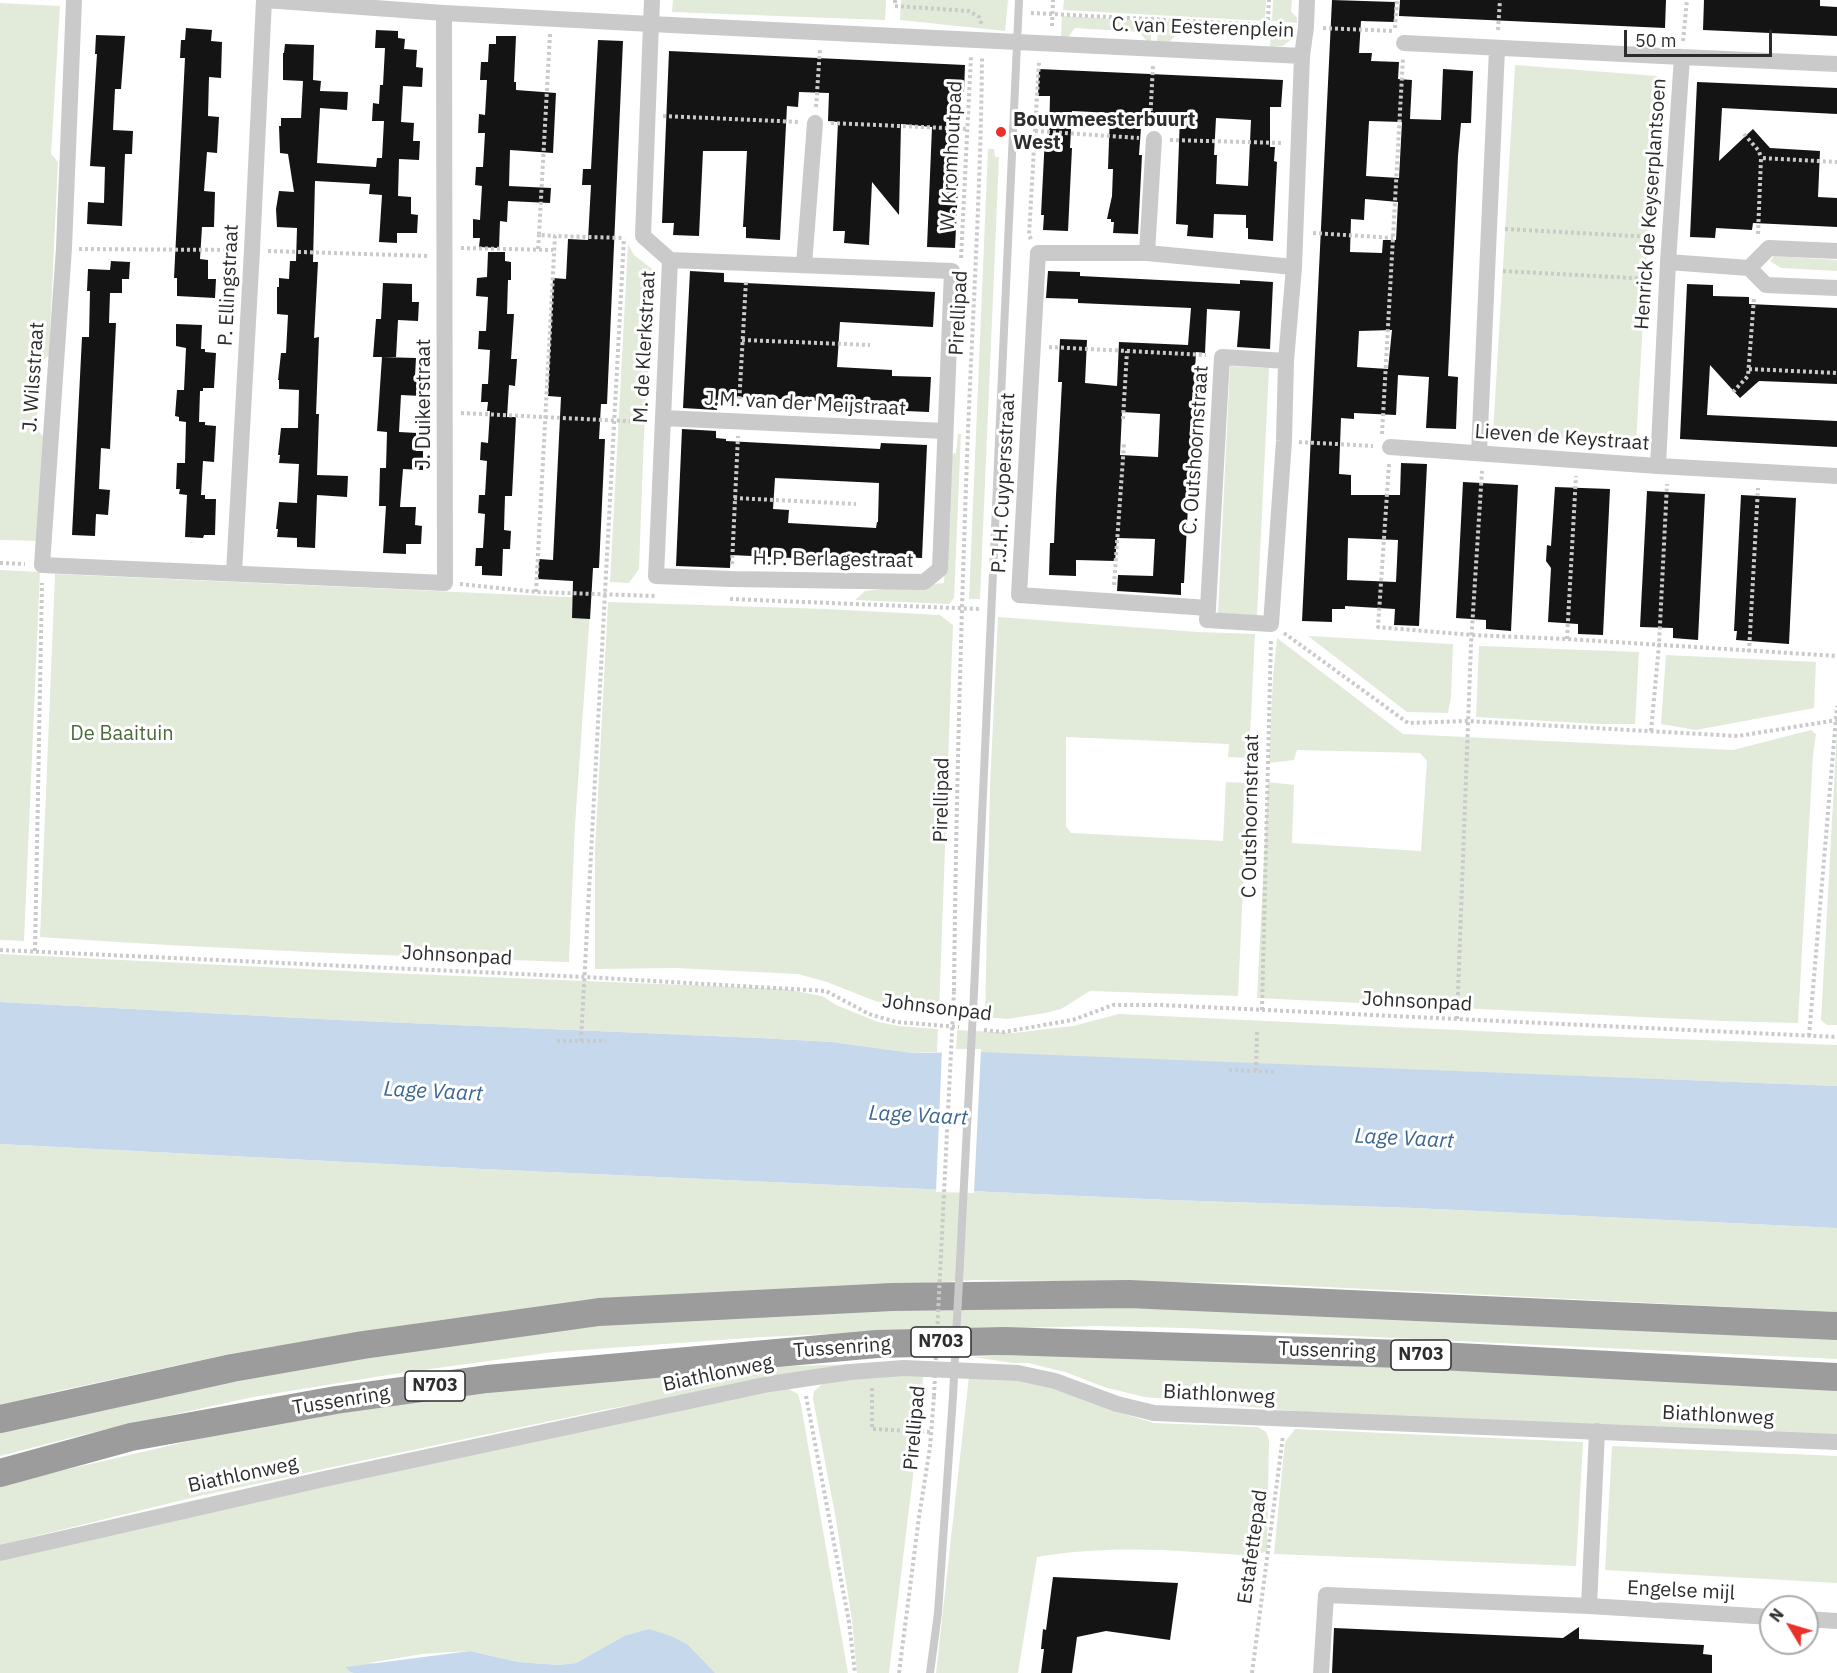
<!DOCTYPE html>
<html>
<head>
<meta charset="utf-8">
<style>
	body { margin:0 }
	#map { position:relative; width:1837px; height:1673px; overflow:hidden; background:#fff; font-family:"IBM Plex Sans",sans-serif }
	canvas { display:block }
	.north { position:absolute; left:1759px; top:1595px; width:60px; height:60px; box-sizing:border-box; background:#fff; border:2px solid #ababab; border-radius:50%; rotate:308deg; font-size:16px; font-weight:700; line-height:24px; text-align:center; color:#2d2d2d }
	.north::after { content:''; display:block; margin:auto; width:21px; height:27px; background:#e9302a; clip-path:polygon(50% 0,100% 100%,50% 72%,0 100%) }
	.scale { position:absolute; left:1624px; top:30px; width:148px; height:27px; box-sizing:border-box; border:3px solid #2d2d2d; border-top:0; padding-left:8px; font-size:18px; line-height:21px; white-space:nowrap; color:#2d2d2d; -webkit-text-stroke:4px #fff; paint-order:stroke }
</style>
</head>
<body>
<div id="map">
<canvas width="1837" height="1673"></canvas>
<div class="north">N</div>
<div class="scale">50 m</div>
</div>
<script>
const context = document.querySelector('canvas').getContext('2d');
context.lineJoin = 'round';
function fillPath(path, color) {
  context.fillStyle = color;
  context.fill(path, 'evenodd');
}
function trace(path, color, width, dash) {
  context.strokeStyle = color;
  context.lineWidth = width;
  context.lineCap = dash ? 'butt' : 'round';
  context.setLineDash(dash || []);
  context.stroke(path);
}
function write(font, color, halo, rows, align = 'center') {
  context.font = font + ' "IBM Plex Sans",sans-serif';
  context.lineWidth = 6;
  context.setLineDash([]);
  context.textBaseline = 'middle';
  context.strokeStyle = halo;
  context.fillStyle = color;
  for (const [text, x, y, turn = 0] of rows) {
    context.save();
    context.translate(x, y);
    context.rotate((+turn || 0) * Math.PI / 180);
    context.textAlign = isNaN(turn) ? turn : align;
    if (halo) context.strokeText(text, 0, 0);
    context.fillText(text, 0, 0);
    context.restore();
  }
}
const green = new Path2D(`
	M673 0H886L885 20 672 12Z
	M901 0H1008L1005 31 900 20Z
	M1064 0H1266L1265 21 1063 10Z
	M1273 0H1292L1291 11 1297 18V23L1272 21Z
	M0 3 60 6 51 154 58 162 49 355 41 363 36 429 44 437 39 541 0 540Z
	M1062 16 1151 21V41H1147L1139 32 1075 28 1068 37H1061Z
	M1159 21 1265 28 1264 38 1177 34 1169 42 1157 41Z
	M1271 28H1296L1295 36 1283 46 1270 47Z
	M1515 65 1657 76 1636 443 1493 434Z
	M988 149H994L995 157H999L980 599H969Z
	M628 244 634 255 652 269 654 282 644 434 639 569 629 583 610 582Z
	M1774 256 1837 260V271L1781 268 1770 261Z
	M1230 366 1269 368 1257 616 1218 613Z
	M958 434H961L954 598 949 604 855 600 865 591 944 583 950 454 956 453Z
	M0 570 40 572 24 941 0 940Z
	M55 574 591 598 575 825 569 962C393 956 216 949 40 937Z
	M608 602 826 609 940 615 953 625 939 1013 922 1012 875 1001 827 982 798 974 676 968 595 969V850Z
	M998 617 1198 632 1255 634 1249 758 1228 757 1229 744 1066 737V826L1071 833 1223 841 1226 782 1248 783 1238 996 1090 991 1061 1009 1045 1013 1007 1019 985 1017 990 786Z
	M1308 636 1453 644 1451 697 1448 713 1407 712Z
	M1277 638 1403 734 1733 750 1811 730 1816 734 1813 755 1798 1023 1724 1021 1257 998 1268 782 1294 785 1292 843 1421 851 1427 761 1420 753 1297 750 1294 760 1269 763 1273 677Z
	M1479 646 1639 652 1635 724H1600L1476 717Z
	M1666 655 1816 662 1814 708 1696 730 1661 724Z
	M1837 730V1025H1827L1821 1020Z
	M0 954 387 973 785 989 822 996 836 1005 878 1022 899 1026 938 1029 937 1052 913 1053 832 1042 760 1038 339 1020 0 1002Z
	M1119 1014 1542 1034 1837 1045V1086L956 1052 957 1030 1013 1033 1073 1026Z
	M0 1144 482 1169 1169 1200 1414 1208 1837 1228V1312L1242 1283 976 1280 624 1300 441 1320 229 1354 54 1392 0 1407Z
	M1165 1306 1837 1336V1359L1184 1328 1096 1326 899 1331 762 1337 554 1352 394 1374 253 1397 90 1433 0 1456V1433L178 1389 553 1326 765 1312Z
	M1017 1355 1215 1357 1837 1387V1436L1316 1413 1144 1397 1104 1387 1065 1372 1028 1363H1014L973 1357Z
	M857 1364 603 1410 370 1459 195 1497 0 1545V1485L198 1439 384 1403 587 1379 760 1367Z
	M923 1374 922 1403 889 1673H857L852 1620 835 1514 813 1399 814 1391 826 1381Z
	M969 1376 1018 1378 1058 1388 1117 1412 1154 1423 1258 1427 1266 1432 1269 1440 1267 1551 1254 1556C1180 1551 1112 1544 1037 1557L1018 1673H936Z
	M782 1388 789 1389 798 1394 801 1405 848 1673H715L624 1636 576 1663 559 1665 518 1662 470 1651 422 1654 369 1663 452 1673H0V1560L217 1509Z
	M1295 1429 1583 1442 1576 1566 1274 1554 1285 1442Z
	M1612 1446 1837 1456V1583L1605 1570Z`);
const water = new Path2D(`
	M0 1002 339 1020 760 1038 832 1042 913 1053 978 1052 1837 1086V1228L1414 1208 1169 1200 482 1169 0 1144Z
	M649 1629 671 1636 687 1644 715 1673H354L349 1671 346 1667 470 1651 518 1662 559 1665 576 1663 624 1636Z`);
const pier = new Path2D(`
	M942 1049H981L974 1193 936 1192Z`);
const building = new Path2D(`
	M1332 0 1395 2 1394 22 1361 21 1359 53H1372L1371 61 1399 62 1398 79 1412 80 1410 119 1441 120 1443 69 1473 71 1471 123H1461L1458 156 1448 376 1458 377 1456 429 1426 428 1429 377 1398 375 1396 415 1354 413V419L1341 418 1339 474 1351 475V495H1400L1401 463 1427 464 1419 626 1394 625 1395 609 1345 606V609H1332V622L1302 621ZM1369 121 1402 122 1399 178 1366 176ZM1365 199 1398 202 1396 240H1383L1382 253 1350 252 1351 219 1364 220ZM1392 330 1388 369 1357 367 1359 331ZM1348 538 1398 540 1396 582 1347 580Z
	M1400 0H1666L1665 28 1399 16Z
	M1704 0H1820V6L1837 7V36L1703 30Z
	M186 28 212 30 211 41 222 42 221 78 209 77 208 116 219 117 217 153 207 152 204 191 215 192 214 227H202L200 259 208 260V279H216L215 298 177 296V278H174L185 58H180L181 40H185Z
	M376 30 398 31V38L405 39 404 49 417 50 416 67 423 68 422 87 403 86 401 122 414 123 413 141H420L419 160 399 159 398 196 411 197V214L418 215 417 233H397V243L379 242 382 195 369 194 370 184 315 181 313 262H318L314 338 319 337 316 414H319L317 475 348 476 347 497 317 495 315 548 297 547V538L277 537 278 529H276L279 502 297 503 299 464 279 463 280 455H278L281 428H298L299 390 279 389V380H278L281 353H286L288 315 277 314V287H279V278L289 279 290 261H296L297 228 277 227 276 209 279 191 294 192 288 154 280 153 279 126H281V118H301L303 81 283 80V53H284L285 44 314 45 313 80 321 81 320 91 348 92 347 110 320 108 317 163 376 167 377 158H382L384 121H372L373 103 379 104 380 85H383L385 48H375Z
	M96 35 125 36 121 89H115L113 130 133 131 132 154H125L122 226 87 224 88 202 104 203 105 167 90 166 97 54H95Z
	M496 36H516L514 82H516V90L556 93 553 153 510 150 509 186 551 188 550 203 508 201 507 222 500 221 499 248 479 247 480 238H473V219L480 220 482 186 475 185 476 167H483L485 133H478L479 114 485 115 487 80H480L481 62H488L489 44H496Z
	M598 40 623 41 607 404H601L599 439H605L599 568H593L590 619 572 618 573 581 538 579 539 559 553 560 561 397 548 396 553 278 566 279 568 239 588 240 591 185H582L583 169H591Z
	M669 51 965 65 964 92H952L949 131 958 132 957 146H960L955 248 927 247 932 127 901 124 899 215 872 182 869 245 844 243 845 231H833L838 122 828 121 829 93 799 92 798 107 787 106 780 240 746 238V227H743L747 151H703L699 236 673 235 674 223H662Z
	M1039 69 1283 80 1281 107H1270V147H1275L1274 161 1277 162 1273 241 1248 239V228H1246V215L1214 214 1213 238 1187 236 1188 225 1176 224 1180 116 1142 114 1139 155H1142L1138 234 1113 233 1114 222H1111V219H1107L1112 196 1113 169H1108L1110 113 1092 112 1072 111 1070 148H1072L1068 231 1043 230 1044 215H1041L1045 136H1049L1050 96H1038ZM1216 118 1251 120 1248 186 1216 184 1217 155H1214Z
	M1697 82 1837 88V114L1722 108 1719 161 1753 129 1770 148 1820 151 1818 197 1837 198V227L1753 223 1752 230 1716 228 1715 238 1690 237Z
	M488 252H505V261L511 262V280H508L507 314H514L511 359H517L515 386 509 385 507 417H516L512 496H505L504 530 511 531 510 549H503L502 576 482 575V566H475L476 548H483L485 514 478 513 479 495H485L487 461 480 460 481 442 488 443 490 411H487L488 402H481L482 384H488L490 350 478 349 479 331H486L488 297 476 296 477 278 487 277Z
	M111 261 130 262 129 279H122V293H110L109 323H116L110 449 101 448 99 489 110 490 108 515 96 514 95 536 72 535 82 337H89L90 291H87L88 269 110 270Z
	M690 271 724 273V282L935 292 933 327 840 322 837 367 892 370V376L931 377 929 412 882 410V404L718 396 717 410 683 408Z
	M1048 271 1080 272V276L1240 284V280L1273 282 1270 349 1237 347 1240 311 1207 309 1205 353 1196 352 1184 583H1181V595L1117 591 1118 575 1153 576 1155 539 1117 538 1115 561 1076 560V576L1049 575 1050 543H1054L1056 495 1062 382H1058L1060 339 1087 340 1085 383 1117 386 1119 342 1188 345 1191 308 1078 303V299L1046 298ZM1122 412 1160 414 1158 457 1120 455Z
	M383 283 412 284V302H419L418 321 398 320 396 357H373L376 319H381Z
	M1687 284 1713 285V296L1749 297V304L1837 308V384L1759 381 1740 398 1710 365 1707 415 1837 421V447L1680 439Z
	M176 324 202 325 201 349H205V352L216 353 214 388H203V391H200L199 422H205V425L216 426 214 462 203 461 201 495H205V499H216L215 535H204L203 538 185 537 187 495 179 494 180 489H176L177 463H185L186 422 179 421V417L175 416 177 390H184L186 348 176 346Z
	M382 357 416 358 415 376 422 377 421 396 401 395 399 432 417 433 416 451H423V470L403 469 400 507H416L415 525 422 526 421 544H406V554L383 553 386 506H379L380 468H386L387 432 377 431Z
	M682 429 716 431V438L726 439V441L880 449 881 443 927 445 922 558 875 556V562L731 555 730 568 676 566ZM775 478 879 483 878 522H877L876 528 788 523 789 510 773 509Z
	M1463 482 1518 485 1511 631 1486 629V620L1456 618Z
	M1555 487 1610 489 1603 635 1578 634V624L1548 622 1551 568 1546 561 1547 545 1551 546Z
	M1647 491 1705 494 1698 640 1673 638V628L1640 627Z
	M1741 495 1796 498 1789 644 1736 640 1737 631H1734Z
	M1053 1577 1178 1583 1170 1640 1106 1631 1077 1637 1072 1673H1041L1044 1649H1041L1043 1629 1046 1630Z
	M1579 1627V1639L1704 1645 1703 1654 1712 1655V1673H1332L1334 1628 1563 1638Z`);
const path = new Path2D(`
	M895 0V6L969 11 979 17 982 25
	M1031 13 1288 26
	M1052 26 1053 0
	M1323 28 1393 31
	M1395 28 1397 0
	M1498 30 1500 0
	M550 34 539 235 555 236
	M1154 34 1155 19
	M1267 38 1269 0
	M1683 41 1687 0
	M816 107 820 49
	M663 116 800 122
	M831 123 968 129
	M1150 123 1153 65
	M1035 131 1139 138
	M1744 134 1759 151 1761 158
	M1170 140 1283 143
	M1505 229 1653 237
	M1313 233 1393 238
	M1758 234 1761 158 1837 162
	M1031 239 1029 235 1039 61
	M461 248 553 250
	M79 249 237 250
	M538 249 539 235
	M268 251 429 256
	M961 258 971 56
	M1503 271 1651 279
	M742 340 870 345
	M1049 347 1206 355
	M1749 369 1837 373
	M1733 392 1748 376 1754 298
	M739 405 746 281
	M461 413 645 422
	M1123 419 1127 351
	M1382 434 1403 58
	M1299 442 1373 446
	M1389 464 1378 627 1472 635 1567 639 1837 656
	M734 498 856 504
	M0 563 25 564
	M732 564 738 436
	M460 584 536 592 656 596
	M1114 585 1124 444
	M536 592 555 236 624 238
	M730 599 980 609
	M1284 633 1408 723 1468 721 1738 736 1837 720
	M1567 639 1576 476
	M1749 652 1758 488
	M1651 731 1659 645 1667 484
	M0 950 585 977 826 991 869 1014 896 1022 959 1027
	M35 951 42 583
	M954 991C956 805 961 618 968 432 973 307 981 182 982 56
	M1262 1010 1271 639
	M1457 1019 1471 644 1482 471
	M984 1030 1003 1032 1073 1020 1113 1005H1161L1837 1037
	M1809 1036 1837 706
	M557 1041H606
	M581 1041 624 238
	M1229 1070 1277 1072
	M1256 1071 1257 1030
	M872 1388V1429L932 1432
	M806 1396 849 1622 855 1673
	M899 1673 919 1517 930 1447 934 1396
	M1252 1673 1283 1436`);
const service = new Path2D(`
	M974 992 1019 0
	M930 1673 938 1613 953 1396`);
const minor = new Path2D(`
	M74 0 64 248 42 565 445 583 444 13
	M265 0 444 13 651 24 643 236 670 260 656 576 731 579 924 582 940 569 952 271 670 260
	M652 0 651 24 1302 56 1306 27 1307 0
	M1404 43 1682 57 1668 262 1658 466
	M1682 57 1837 64
	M1147 253 1154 139
	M1668 262 1749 268 1766 285 1837 288
	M804 265 815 123
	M1294 267 1147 253H1038L1019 595 1208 608 1207 620 1271 624 1284 441 1286 361 1294 267 1302 56
	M1749 268 1769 248 1837 251
	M663 418 945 431
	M1390 447 1658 466 1837 476
	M1479 453 1497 49
	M234 573 252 250 264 0
	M1208 608 1222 357 1286 361
	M0 1553 324 1479 769 1384 850 1372 904 1368 1018 1373 1055 1381 1117 1404 1154 1413 1837 1442
	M1589 1606 1597 1431
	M1807 1619 1837 1621
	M1321 1673 1326 1595 1589 1606 1771 1617`);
const trunk = new Path2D(`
	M0 1419 232 1368 363 1345 599 1312 892 1297 1129 1294 1837 1326
	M0 1473 131 1437 336 1400 487 1379 877 1344 1005 1341 1402 1354 1837 1377`);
const pathBridge = new Path2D(`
	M934 1396 954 991`);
const serviceBridge = new Path2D(`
	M953 1396 974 992`);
const markers = [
	[1001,132,6,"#e9302a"]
];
const shields = [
	[941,1342,60],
	[1421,1355,60],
	[435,1386,60]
];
const shieldNames = [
	["N703",941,1342],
	["N703",1421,1355],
	["N703",435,1386]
];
const streetNames = [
	["C. van Eesterenplein",1203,28,2],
	["W. Kromhoutpad",952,156,-87],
	["Henrick de Keyserplantsoen",1651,204,-86],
	["P. Ellingstraat",229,285,-87],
	["Pirellipad",959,313,-87],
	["M. de Klerkstraat",645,347,-87],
	["J. Wilsstraat",34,377,-86],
	["J. Duikerstraat",424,404,-90],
	["J.M. van der Meijstraat",805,404,3],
	["Lieven de Keystraat",1562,438,4],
	["C. Outshoornstraat",1196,450,-86],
	["P.J.H. Cuypersstraat",1004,483,-87],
	["H.P. Berlagestraat",833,560,1],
	["Pirellipad",942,800,-89],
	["C Outshoornstraat",1251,816,-89],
	["Johnsonpad",457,956,3],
	["Johnsonpad",1417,1002,3],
	["Johnsonpad",937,1008,7],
	["Tussenring",842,1348,-4],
	["Tussenring",1327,1351,2],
	["Biathlonweg",718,1374,-12],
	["Biathlonweg",1219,1395,3],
	["Tussenring",341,1401,-9],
	["Biathlonweg",1718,1416,3],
	["Pirellipad",915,1428,-85],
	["Biathlonweg",243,1475,-12],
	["Estafettepad",1253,1547,-82],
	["Engelse mijl",1681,1591,3]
];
const poiNames = [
	["Bouwmeesterbuurt",1013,120],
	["West",1013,143]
];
const parkNames = [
	["De Baaituin",122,734]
];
const waterNames = [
	["Lage Vaart",433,1092,3],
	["Lage Vaart",918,1116,3],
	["Lage Vaart",1404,1139,3]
];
fillPath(green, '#e2ebda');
fillPath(water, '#c6d9ec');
fillPath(pier, '#fff');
fillPath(building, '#141414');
trace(path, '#cacaca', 4, [3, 3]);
trace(service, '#cacaca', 8);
trace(minor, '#cacaca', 16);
trace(trunk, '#9c9c9c', 28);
trace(pathBridge, '#cacaca', 4, [3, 3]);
trace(serviceBridge, '#cacaca', 8);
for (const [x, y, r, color] of markers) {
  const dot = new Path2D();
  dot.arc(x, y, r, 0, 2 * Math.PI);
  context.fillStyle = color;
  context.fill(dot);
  trace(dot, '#fff', 2);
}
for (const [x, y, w] of shields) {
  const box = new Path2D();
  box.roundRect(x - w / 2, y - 15, w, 30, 4.5);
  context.fillStyle = '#fff';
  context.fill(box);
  trace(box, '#2d2d2d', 1.5);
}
write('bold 18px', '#2d2d2d', null, shieldNames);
write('20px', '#2d2d2d', '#fff', streetNames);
write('bold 20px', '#2d2d2d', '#fff', poiNames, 'left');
write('20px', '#4b6a3a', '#fff', parkNames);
write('italic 21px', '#3a6691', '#fff', waterNames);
</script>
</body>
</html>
